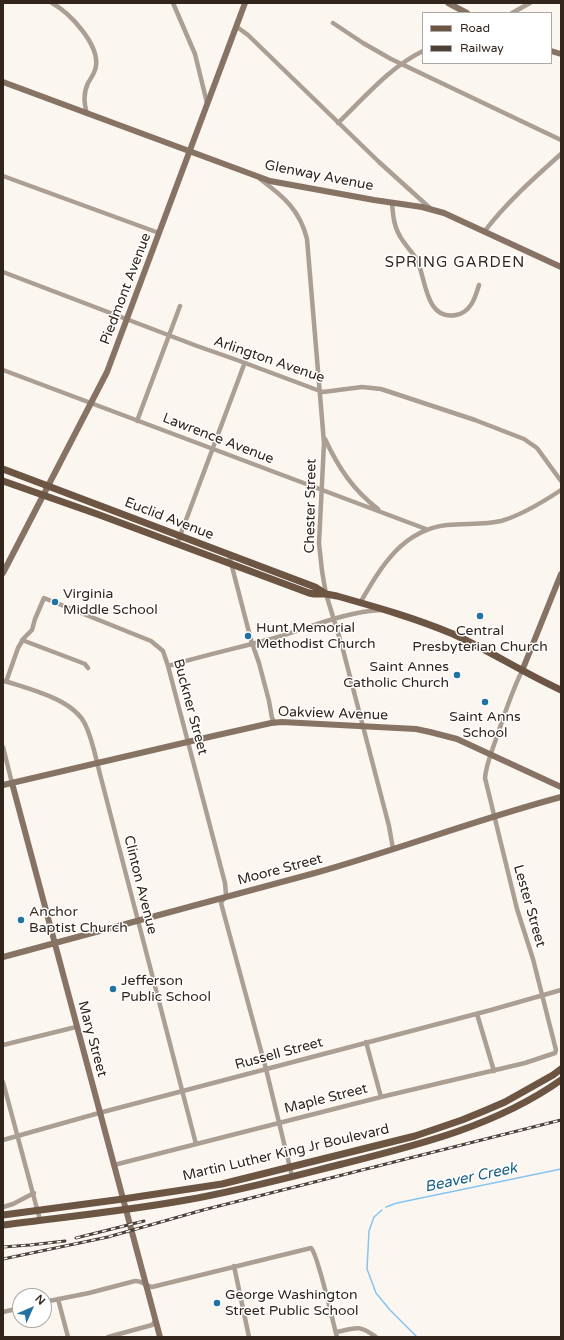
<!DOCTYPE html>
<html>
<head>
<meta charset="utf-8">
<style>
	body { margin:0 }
	#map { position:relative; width:564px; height:1340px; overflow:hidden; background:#fcf6f1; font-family:"Varela Round",sans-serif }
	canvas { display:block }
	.frame { position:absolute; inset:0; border:4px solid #32261c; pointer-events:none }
	.legend { position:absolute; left:422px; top:12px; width:130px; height:52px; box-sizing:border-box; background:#fff; border:1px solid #ada8a4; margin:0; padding:5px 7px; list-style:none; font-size:12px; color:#32261c }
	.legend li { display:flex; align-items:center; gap:8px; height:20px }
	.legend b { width:20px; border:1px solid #ada8a4 }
	.north { position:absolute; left:12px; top:1288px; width:40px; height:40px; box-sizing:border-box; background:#fff; border:1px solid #ada8a4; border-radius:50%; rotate:45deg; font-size:11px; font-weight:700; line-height:16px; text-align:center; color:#32261c }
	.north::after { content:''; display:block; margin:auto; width:14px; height:18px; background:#2171a3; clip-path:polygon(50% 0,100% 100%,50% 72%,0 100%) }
</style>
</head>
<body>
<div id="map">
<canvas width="564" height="1340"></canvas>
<div class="frame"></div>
<ul class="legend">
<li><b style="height:5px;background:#6c5543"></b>Road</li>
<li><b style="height:5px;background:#4c4138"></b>Railway</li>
</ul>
<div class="north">N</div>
</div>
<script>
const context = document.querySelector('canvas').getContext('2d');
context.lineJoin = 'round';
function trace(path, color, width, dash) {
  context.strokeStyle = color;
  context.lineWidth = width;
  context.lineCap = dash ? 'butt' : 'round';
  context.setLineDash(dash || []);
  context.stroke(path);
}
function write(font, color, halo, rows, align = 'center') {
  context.font = font + ' "Varela Round",sans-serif';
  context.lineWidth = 3;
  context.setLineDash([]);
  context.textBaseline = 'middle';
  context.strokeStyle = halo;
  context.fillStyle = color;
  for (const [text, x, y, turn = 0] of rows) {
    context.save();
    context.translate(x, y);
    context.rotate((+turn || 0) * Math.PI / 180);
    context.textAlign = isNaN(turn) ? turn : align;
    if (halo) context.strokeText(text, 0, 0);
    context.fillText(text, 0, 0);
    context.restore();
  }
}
const stream = new Path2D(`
	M386 1207 397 1203 561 1169
	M382 1210 374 1217 369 1231 367 1269 376 1293 390 1310 417 1337`);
const street = new Path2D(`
	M52 3C70 13 99 44 96 66 95 73 91 78 88 83 83 94 84 103 87 114
	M173 3 195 54 207 103
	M512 13 530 3
	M333 23 363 43 391 59 561 140
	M237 27 248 35 379 162 431 209
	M338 123C365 97 390 67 423 51
	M3 176 159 233
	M260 179C283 196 300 210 307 239L324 443 319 543 322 571 326 594 342 646 389 826 393 849
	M392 203C393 216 394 229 403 241 407 247 413 253 417 260 426 278 425 321 456 315 471 312 475 298 479 285
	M484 232C506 203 534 178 561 154
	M3 272 197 346 237 360 320 391 323 392 362 387 381 389 475 420 524 439 537 448 561 481
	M3 370 426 529
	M137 421 180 306
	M325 439C338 467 353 490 378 509
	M177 544 245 362
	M229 555 251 640 259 663 269 701 272 718 275 723
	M360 603C381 567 402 530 447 525 465 523 484 525 501 521 522 515 543 502 561 490
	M22 640 80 662 85 664 88 668
	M168 666C202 656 237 648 271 639 307 629 343 612 381 610
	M5 681C29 689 73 699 85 724 93 740 96 760 101 778L196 1144
	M6 682 18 648 24 638 32 630 35 619 44 598 151 641 163 651 168 666 225 883 226 895 221 903 266 1069 292 1176
	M3 747 12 783
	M477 1014 494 1071
	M366 1042 381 1097
	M3 1045 76 1027
	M3 1082 40 1220
	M3 1140 99 1113 491 1010 561 990
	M114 1165 381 1097 525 1063 555 1053 556 1050 533 959 517 909 485 778C486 765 492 751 496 739 504 716 511 693 522 671
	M3 1207 13 1204 34 1193
	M234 1266 249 1337
	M58 1299 68 1337
	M44 1302 89 1293 135 1281C142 1280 145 1286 152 1287L311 1248C318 1254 333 1323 337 1337
	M3 1312 20 1308
	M336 1332C357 1328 358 1324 376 1337
	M108 1337 152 1325 155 1321`);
const secondary = new Path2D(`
	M448 3 467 13
	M551 51 561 54
	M3 82 270 181 374 200 422 207 444 213 561 267
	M3 573 107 372 245 3
	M522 671 561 574
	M12 783 160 1337
	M3 785 209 737 271 723 282 722 416 729 430 732 457 739 561 787
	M3 957 315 873C397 850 478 819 561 797`);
const primary = new Path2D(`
	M3 469 315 587 326 594
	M3 481 97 514 309 593 314 594H326L337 596C376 607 415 618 453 634 490 651 524 673 561 690
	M3 1215 123 1199 222 1184 415 1136 462 1120 484 1111 505 1102 553 1075 561 1069
	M3 1225C64 1217 125 1211 186 1200 238 1191 290 1177 342 1164 418 1145 496 1126 561 1080`);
const rail = new Path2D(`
	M76 1238 144 1221
	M3 1247 30 1245 65 1241
	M3 1259 108 1237 203 1210 561 1120`);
const markers = [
	[55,602,4,"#2171a3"],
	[480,616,4,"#2171a3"],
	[248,636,4,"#2171a3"],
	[457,675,4,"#2171a3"],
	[485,702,4,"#2171a3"],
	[21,920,4,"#2171a3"],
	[113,989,4,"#2171a3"],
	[217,1303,4,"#2171a3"]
];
const streetNames = [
	["Glenway Avenue",319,176,11],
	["Piedmont Avenue",126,289,-69],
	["Arlington Avenue",269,360,19],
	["Lawrence Avenue",218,439,21],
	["Chester Street",311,506,-89],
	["Euclid Avenue",169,519,21],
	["Buckner Street",190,707,75],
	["Oakview Avenue",333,714,2],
	["Moore Street",280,870,-15],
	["Clinton Avenue",140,885,76],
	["Lester Street",529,906,74],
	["Mary Street",92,1039,75],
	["Russell Street",279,1054,-15],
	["Maple Street",326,1099,-14],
	["Martin Luther King Jr Boulevard",286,1153,-13]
];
const poiNames = [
	["Virginia",63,594],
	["Middle School",63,610],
	["Hunt Memorial",256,628],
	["Methodist Church",256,644],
	["Central",480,631,"center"],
	["Presbyterian Church",480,647,"center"],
	["Saint Annes",449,667,"right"],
	["Catholic Church",449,683,"right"],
	["Saint Anns",485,717,"center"],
	["School",485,733,"center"],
	["Anchor",29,912],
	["Baptist Church",29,928],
	["Jefferson",121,981],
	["Public School",121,997],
	["George Washington",225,1295],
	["Street Public School",225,1311]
];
const neighbourhoodNames = [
	["SPRING GARDEN",455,263]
];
const waterNames = [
	["Beaver Creek",471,1178,-12]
];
trace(stream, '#86c4f1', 1.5);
trace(street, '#ab9e93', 4.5);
trace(secondary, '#867364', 6);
trace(primary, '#6c5543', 7);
trace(rail, '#4c4138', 3);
trace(rail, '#fff', 1.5, [4.5]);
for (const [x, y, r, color] of markers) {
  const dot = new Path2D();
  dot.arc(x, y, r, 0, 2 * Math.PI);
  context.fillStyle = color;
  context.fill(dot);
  trace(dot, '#fff', 1.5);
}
write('14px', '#32261c', '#fff', streetNames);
write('14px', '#32261c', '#fff', poiNames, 'left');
context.letterSpacing = '1px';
write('15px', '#32261c', '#fff', neighbourhoodNames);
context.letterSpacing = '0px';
write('italic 15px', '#165d88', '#fff', waterNames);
</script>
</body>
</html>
